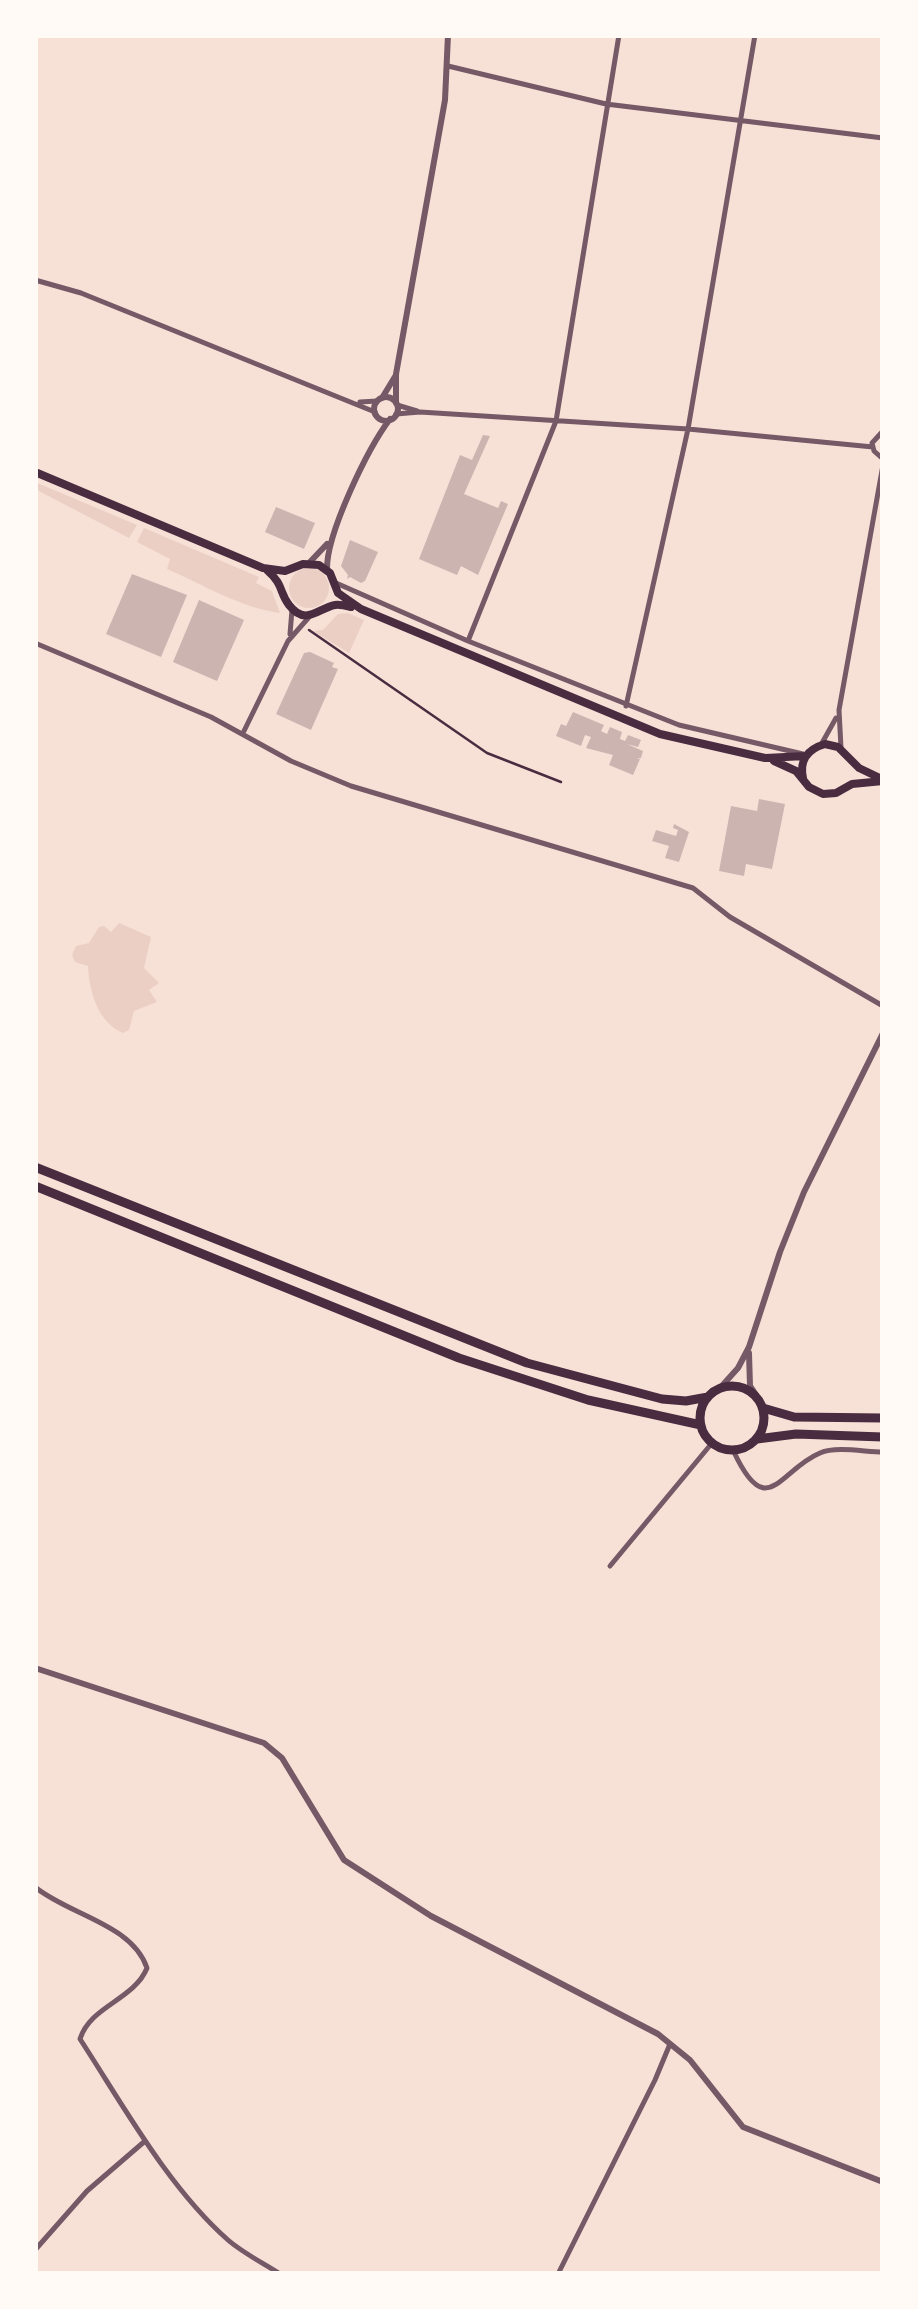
<!DOCTYPE html>
<html>
<head>
<meta charset="utf-8">
<style>
	body { margin:0 }
	#map { position:relative; width:918px; height:2309px; overflow:hidden; background:#f7e1d7; font-family:Lato,sans-serif }
	canvas { display:block }
	.frame { position:absolute; inset:0; border:38px solid #fffaf5; pointer-events:none }
</style>
</head>
<body>
<div id="map">
<canvas width="918" height="2309"></canvas>
<div class="frame"></div>
</div>
<script>
const context = document.querySelector('canvas').getContext('2d');
context.lineJoin = 'round';
function fillPath(path, color) {
  context.fillStyle = color;
  context.fill(path, 'evenodd');
}
function trace(path, color, width, dash) {
  context.strokeStyle = color;
  context.lineWidth = width;
  context.lineCap = dash ? 'butt' : 'round';
  context.setLineDash(dash || []);
  context.stroke(path);
}
const green = new Path2D(`
	M35 482 137 525 129 538 35 489Z
	M144 528 259 577 256 583 272 591 280 613C241 608 204 585 167 569L170 559 137 542Z
	M289 588a20 20 0 1 1 40 0a20 20 0 1 1-40 0Z
	M348 613 364 620 349 653 313 631 323 630 338 614Z
	M119 923 151 937 144 968 159 983 149 990 157 1002 134 1011 129 1030 123 1033C98 1023 89 991 88 966L75 962 72 955 76 946 89 943 99 927 104 926 111 932Z`);
const building = new Path2D(`
	M483 435 490 436 464 494 498 508 501 501 508 504 478 575 461 566 457 575 419 559 460 455 472 460Z
	M276 507 315 523 304 549 265 532Z
	M350 540 378 552 365 581 361 583 350 577 347 579 348 575 341 566Z
	M132 574 187 595 161 657 106 634Z
	M199 600 244 620 217 681 173 662Z
	M310 652 334 663 332 667 338 669 311 730 276 714 304 653Z
	M573 712 604 725 601 731 607 734 610 727 622 732 620 739 625 741 628 735 641 740 638 747 627 744 643 751 641 758H637L640 759 633 775 609 765 613 755 586 748 591 737 585 735 581 746 556 736 561 724 566 726Z
	M759 799 785 804 772 869 746 864 744 876 719 871 731 806 757 811Z
	M674 824 689 832 679 862 665 858 669 846 652 841 656 830 676 836 678 830 673 828Z`);
const path = new Path2D(`
	M309 630 487 753 561 782`);
const minor = new Path2D(`
	M448 66 606 104 883 138
	M35 280 81 293 375 412
	M360 402 377 401
	M397 405 417 411
	M396 414 420 412 688 429 873 447
	M883 431 872 443 874 451 883 459
	M336 583 468 641 679 725 803 754
	M290 634 292 610
	M468 641 556 421 619 35
	M35 643 211 717 291 761 351 786 693 888 730 917 883 1006
	M626 706 688 429 755 35
	M244 731 288 641 310 616
	M822 743 836 718
	M841 748 839 710 883 465
	M733 1450C767 1524 779 1470 820 1453 837 1446 865 1452 883 1452
	M610 1566 712 1443
	M35 1887C69 1915 132 1924 147 1968 134 2000 90 2006 80 2039 123 2105 168 2187 228 2240 243 2253 263 2263 280 2274
	M35 2250 87 2191 145 2141
	M558 2274 655 2080 670 2044`);
const tertiary = new Path2D(`
	M374 409a12 12 0 1 1 24 0a12 12 0 1 1-24 0Z
	M382 398 396 375
	M396 403V374L445 100 448 35
	M309 563 327 544
	M327 570C326 534 368 448 390 419
	M749 1353 750 1386 756 1395
	M720 1388 738 1368 749 1347 780 1252 804 1192 883 1033
	M35 1668 264 1743 282 1758 344 1860 431 1916 658 2034 690 2060 743 2127 883 2182`);
const secondary = new Path2D(`
	M35 472 263 568 285 571 303 564 319 565 330 573 338 593 361 609 660 734 765 758 806 756
	M267 570C284 585 279 592 289 605 306 627 318 608 335 605 339 604 347 606 351 607
	M774 761 796 771 809 787 823 794 836 793 852 784 883 781
	M803 778C799 760 808 749 825 744L838 747 859 768 882 779`);
const primary = new Path2D(`
	M35 1167 527 1363 662 1399 686 1401 708 1397
	M35 1186 459 1358 588 1400 701 1425
	M700 1418a32 32 0 1 1 64 0a32 32 0 1 1-64 0Z
	M763 1408 794 1417 883 1418
	M757 1439 796 1434 883 1437`);
fillPath(green, '#ebcfc5');
fillPath(building, '#ccb4b1');
trace(path, '#4a2c40', 2.5);
trace(minor, '#755966', 5);
trace(tertiary, '#755966', 6);
trace(secondary, '#4a2c40', 8);
trace(primary, '#4a2c40', 9);
</script>
</body>
</html>
